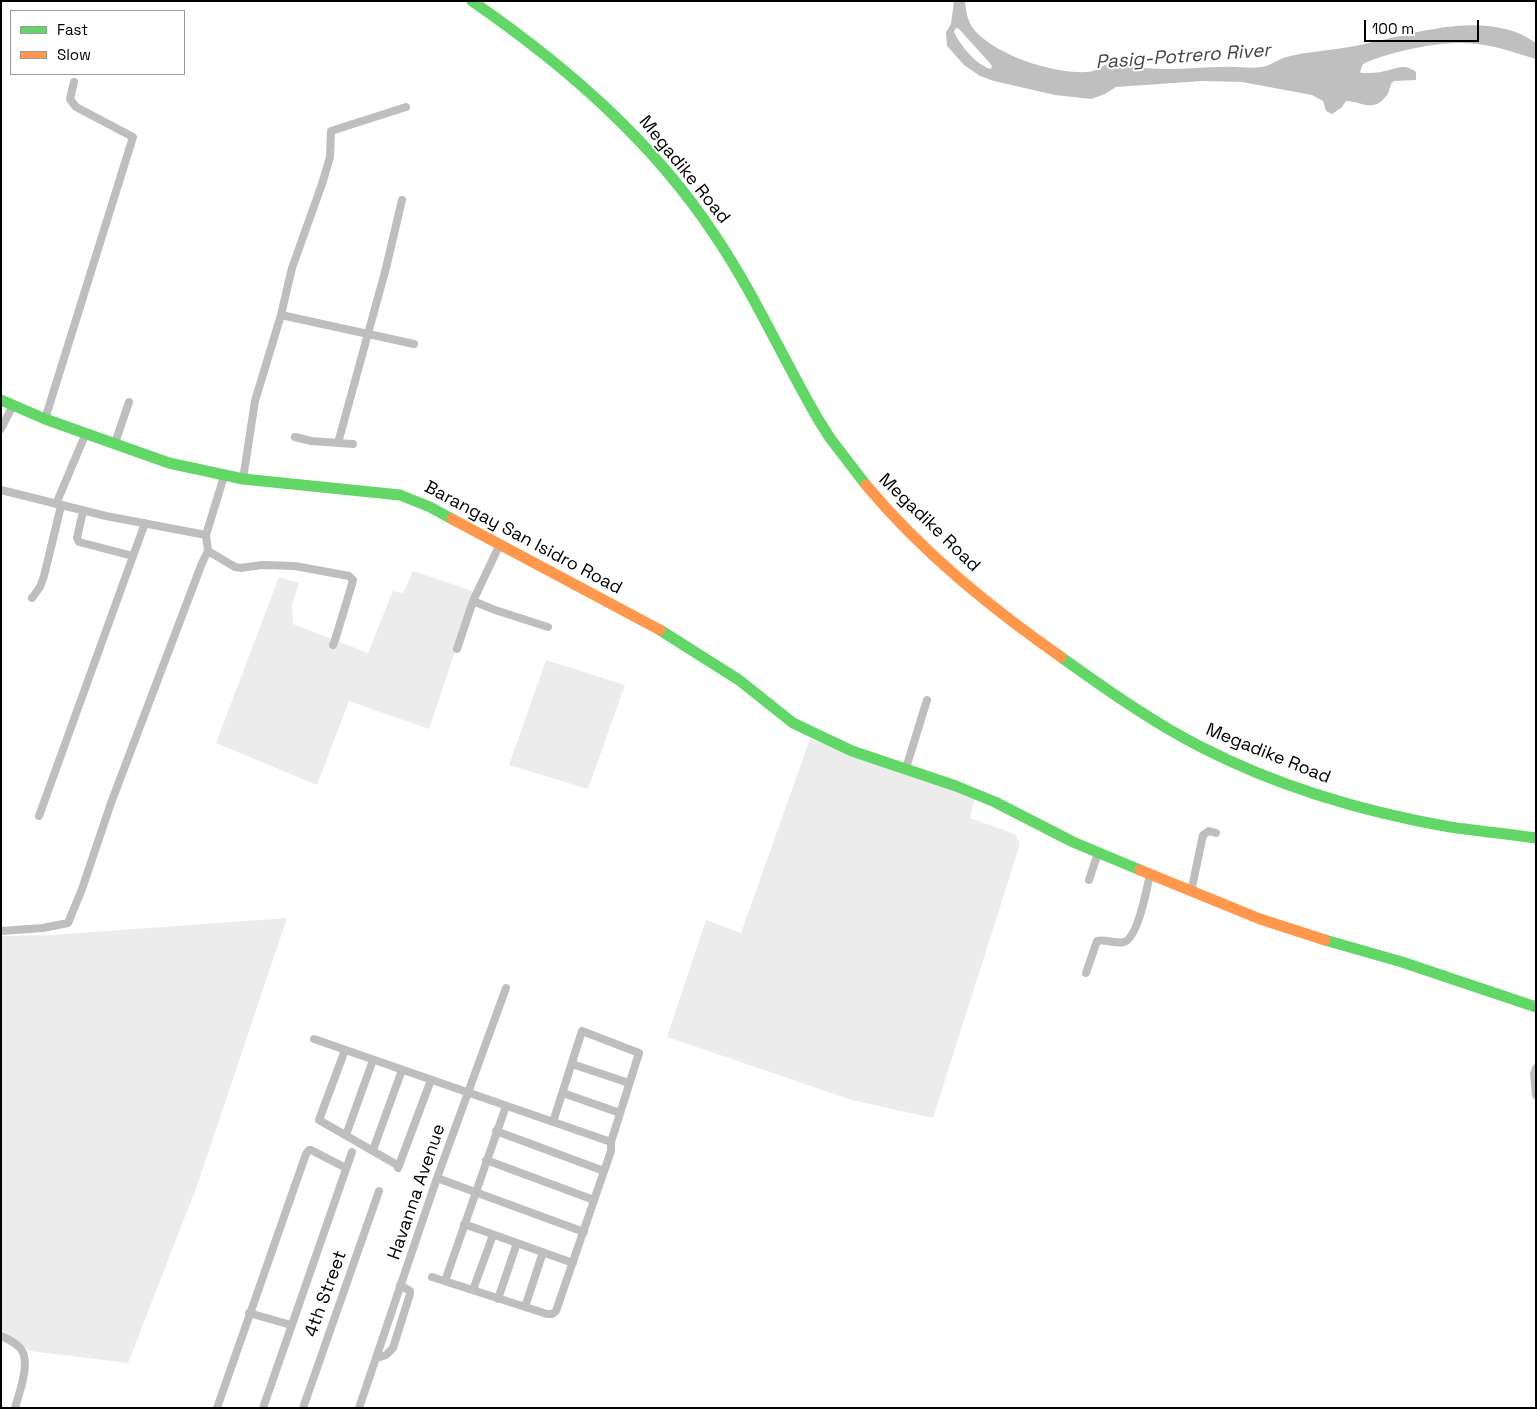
<!DOCTYPE html>
<html>
<head>
<meta charset="utf-8">
<style>
	body { margin:0 }
	#map { position:relative; width:1537px; height:1409px; overflow:hidden; background:#fff; font-family:"Space Grotesk",sans-serif }
	canvas { display:block }
	.frame { position:absolute; inset:0; border:2px solid #000; pointer-events:none }
	.legend { position:absolute; left:10px; top:10px; width:175px; height:65px; box-sizing:border-box; background:#fff; border:1px solid #999; margin:0; padding:6px 9px; list-style:none; font-size:15px; color:#000 }
	.legend li { display:flex; align-items:center; gap:10px; height:25px }
	.legend b { width:25px; border:1px solid #999 }
	.scale { position:absolute; left:1364px; top:20px; width:115px; height:22px; box-sizing:border-box; border:2px solid #000; border-top:0; padding-left:6px; font-size:15px; line-height:18px; white-space:nowrap; color:#000; -webkit-text-stroke:4px #fff; paint-order:stroke }
</style>
</head>
<body>
<div id="map">
<canvas width="1537" height="1409"></canvas>
<div class="frame"></div>
<ul class="legend">
<li><b style="height:6px;background:#63d668"></b>Fast</li>
<li><b style="height:6px;background:#ff974d"></b>Slow</li>
</ul>
<div class="scale">100 m</div>
</div>
<script>
const context = document.querySelector('canvas').getContext('2d');
context.lineJoin = 'round';
function fillPath(path, color) {
  context.fillStyle = color;
  context.fill(path, 'evenodd');
}
function trace(path, color, width, dash) {
  context.strokeStyle = color;
  context.lineWidth = width;
  context.lineCap = dash ? 'butt' : 'round';
  context.setLineDash(dash || []);
  context.stroke(path);
}
function write(font, color, halo, rows, align = 'center') {
  context.font = font + ' "Space Grotesk",sans-serif';
  context.lineWidth = 4;
  context.setLineDash([]);
  context.textBaseline = 'middle';
  context.strokeStyle = halo;
  context.fillStyle = color;
  for (const [text, x, y, turn = 0] of rows) {
    context.save();
    context.translate(x, y);
    context.rotate((+turn || 0) * Math.PI / 180);
    context.textAlign = isNaN(turn) ? turn : align;
    if (halo) context.strokeText(text, 0, 0);
    context.fillText(text, 0, 0);
    context.restore();
  }
}
const green = new Path2D(`
	M413 571 475 592 429 729 349 701 317 785 216 743 279 577 299 583 292 605 293 624 368 653 393 591 403 593Z
	M546 660 625 685 588 789 509 765Z
	M810 739 975 797 970 818 1015 834 1020 844 933 1118 852 1100 667 1037 706 920 741 933Z
	M287 918 198 1183 128 1363 30 1351 1 1330V936L52 935Z`);
const water = new Path2D(`
	M954 1H965C966 12 968 24 976 32 1000 57 1055 74 1088 72 1099 71 1106 62 1116 61 1127 60 1134 67 1144 68 1171 71 1197 67 1224 67 1236 66 1249 69 1261 67 1270 66 1277 60 1286 57 1310 51 1335 50 1360 45 1414 34 1487 8 1536 43V59C1516 53 1497 46 1476 44 1445 40 1397 50 1367 62L1363 64 1360 72 1361 73C1369 73 1378 73 1385 71 1398 68 1405 63 1416 72V80L1394 81C1389 85 1390 91 1387 95 1373 114 1362 101 1346 101L1341 108 1332 114 1326 111 1323 101 1312 95 1242 82 1202 81 1116 87 1105 94 1091 99 1055 95 994 81 980 76 964 65 947 46 946 32 951 24ZM958 28 989 62 992 66 991 69C977 66 960 45 954 32L955 29Z`);
const street = new Path2D(`
	M281 315 414 344
	M45 419 133 137 76 107 70 99 74 82
	M1 429 13 405
	M295 437 311 441 353 444
	M115 443 129 402
	M338 443 386 268 402 200
	M243 479 255 401 281 315 292 268 322 184 330 157 331 131 406 107
	M1 490 106 516 206 535
	M56 504 86 433
	M83 511 77 538 79 542 133 556
	M208 551 235 567 241 568 262 565 295 566 349 576 353 580 352 584 335 640 333 645
	M32 598 40 587 44 576 61 506
	M473 601 495 610 548 627
	M457 649 473 601 500 544
	M906 768 927 700
	M39 816 145 523
	M1089 880 1098 853
	M1191 892 1203 835 1209 831 1216 833
	M1 931 43 928 68 923 82 889 111 803 202 563 208 551 206 535 224 476
	M1086 973 1097 941C1106 939 1115 944 1124 942 1138 938 1147 888 1150 874
	M314 1039 611 1142
	M345 1050 319 1120 399 1166
	M572 1064 629 1083
	M1536 1068 1534 1074 1536 1095
	M563 1093 620 1113
	M496 1131 604 1171
	M346 1135 373 1060
	M373 1150 402 1070
	M486 1160 594 1200
	M398 1168 431 1080
	M437 1178 584 1232
	M464 1224 573 1263
	M432 1277 547 1314H552L556 1311 611 1151V1142L639 1053 582 1031 553 1122
	M445 1281 506 1106
	M473 1290 493 1235
	M498 1299 517 1243
	M525 1307 543 1252
	M249 1313 291 1325
	M1 1336C8 1339 16 1343 21 1349 31 1363 19 1393 15 1408
	M377 1358 386 1355 393 1348 410 1294V1291L400 1285
	M217 1408 306 1154 309 1150H311L346 1168
	M263 1408 352 1152
	M303 1408 379 1191
	M359 1408 437 1178 506 988`);
const fast = new Path2D(`
	M472 1C566 66 653 141 716 237 755 295 783 359 818 419L830 438 866 485
	M1 400 45 419 169 463 243 479 400 495 430 507 452 519
	M660 630 739 680 793 723 852 751 956 786 995 802 1073 842 1140 870
	M1061 657C1106 689 1152 722 1201 747 1279 787 1364 812 1450 827 1478 831 1507 834 1536 838
	M1325 940 1402 962 1536 1007`);
const slow = new Path2D(`
	M866 485C922 552 990 607 1061 657
	M452 519 660 630
	M1140 870 1260 919 1325 940`);
const streetNames = [
	["Megadike Road",684,170,51],
	["Megadike Road",929,523,44],
	["Barangay San Isidro Road",523,538,28],
	["Megadike Road",1268,754,22],
	["Havanna Avenue",417,1192,-71],
	["4th Street",326,1294,-70]
];
const waterNames = [
	["Pasig-Potrero River",1183,57,-4]
];
fillPath(green, '#ececec');
fillPath(water, '#bfbfbf');
trace(street, '#bebebe', 8);
trace(fast, '#63d668', 11);
trace(slow, '#ff974d', 11);
write('18px', '#000', '#fff', streetNames);
write('italic 19px', '#444', '#fff', waterNames);
</script>
</body>
</html>
